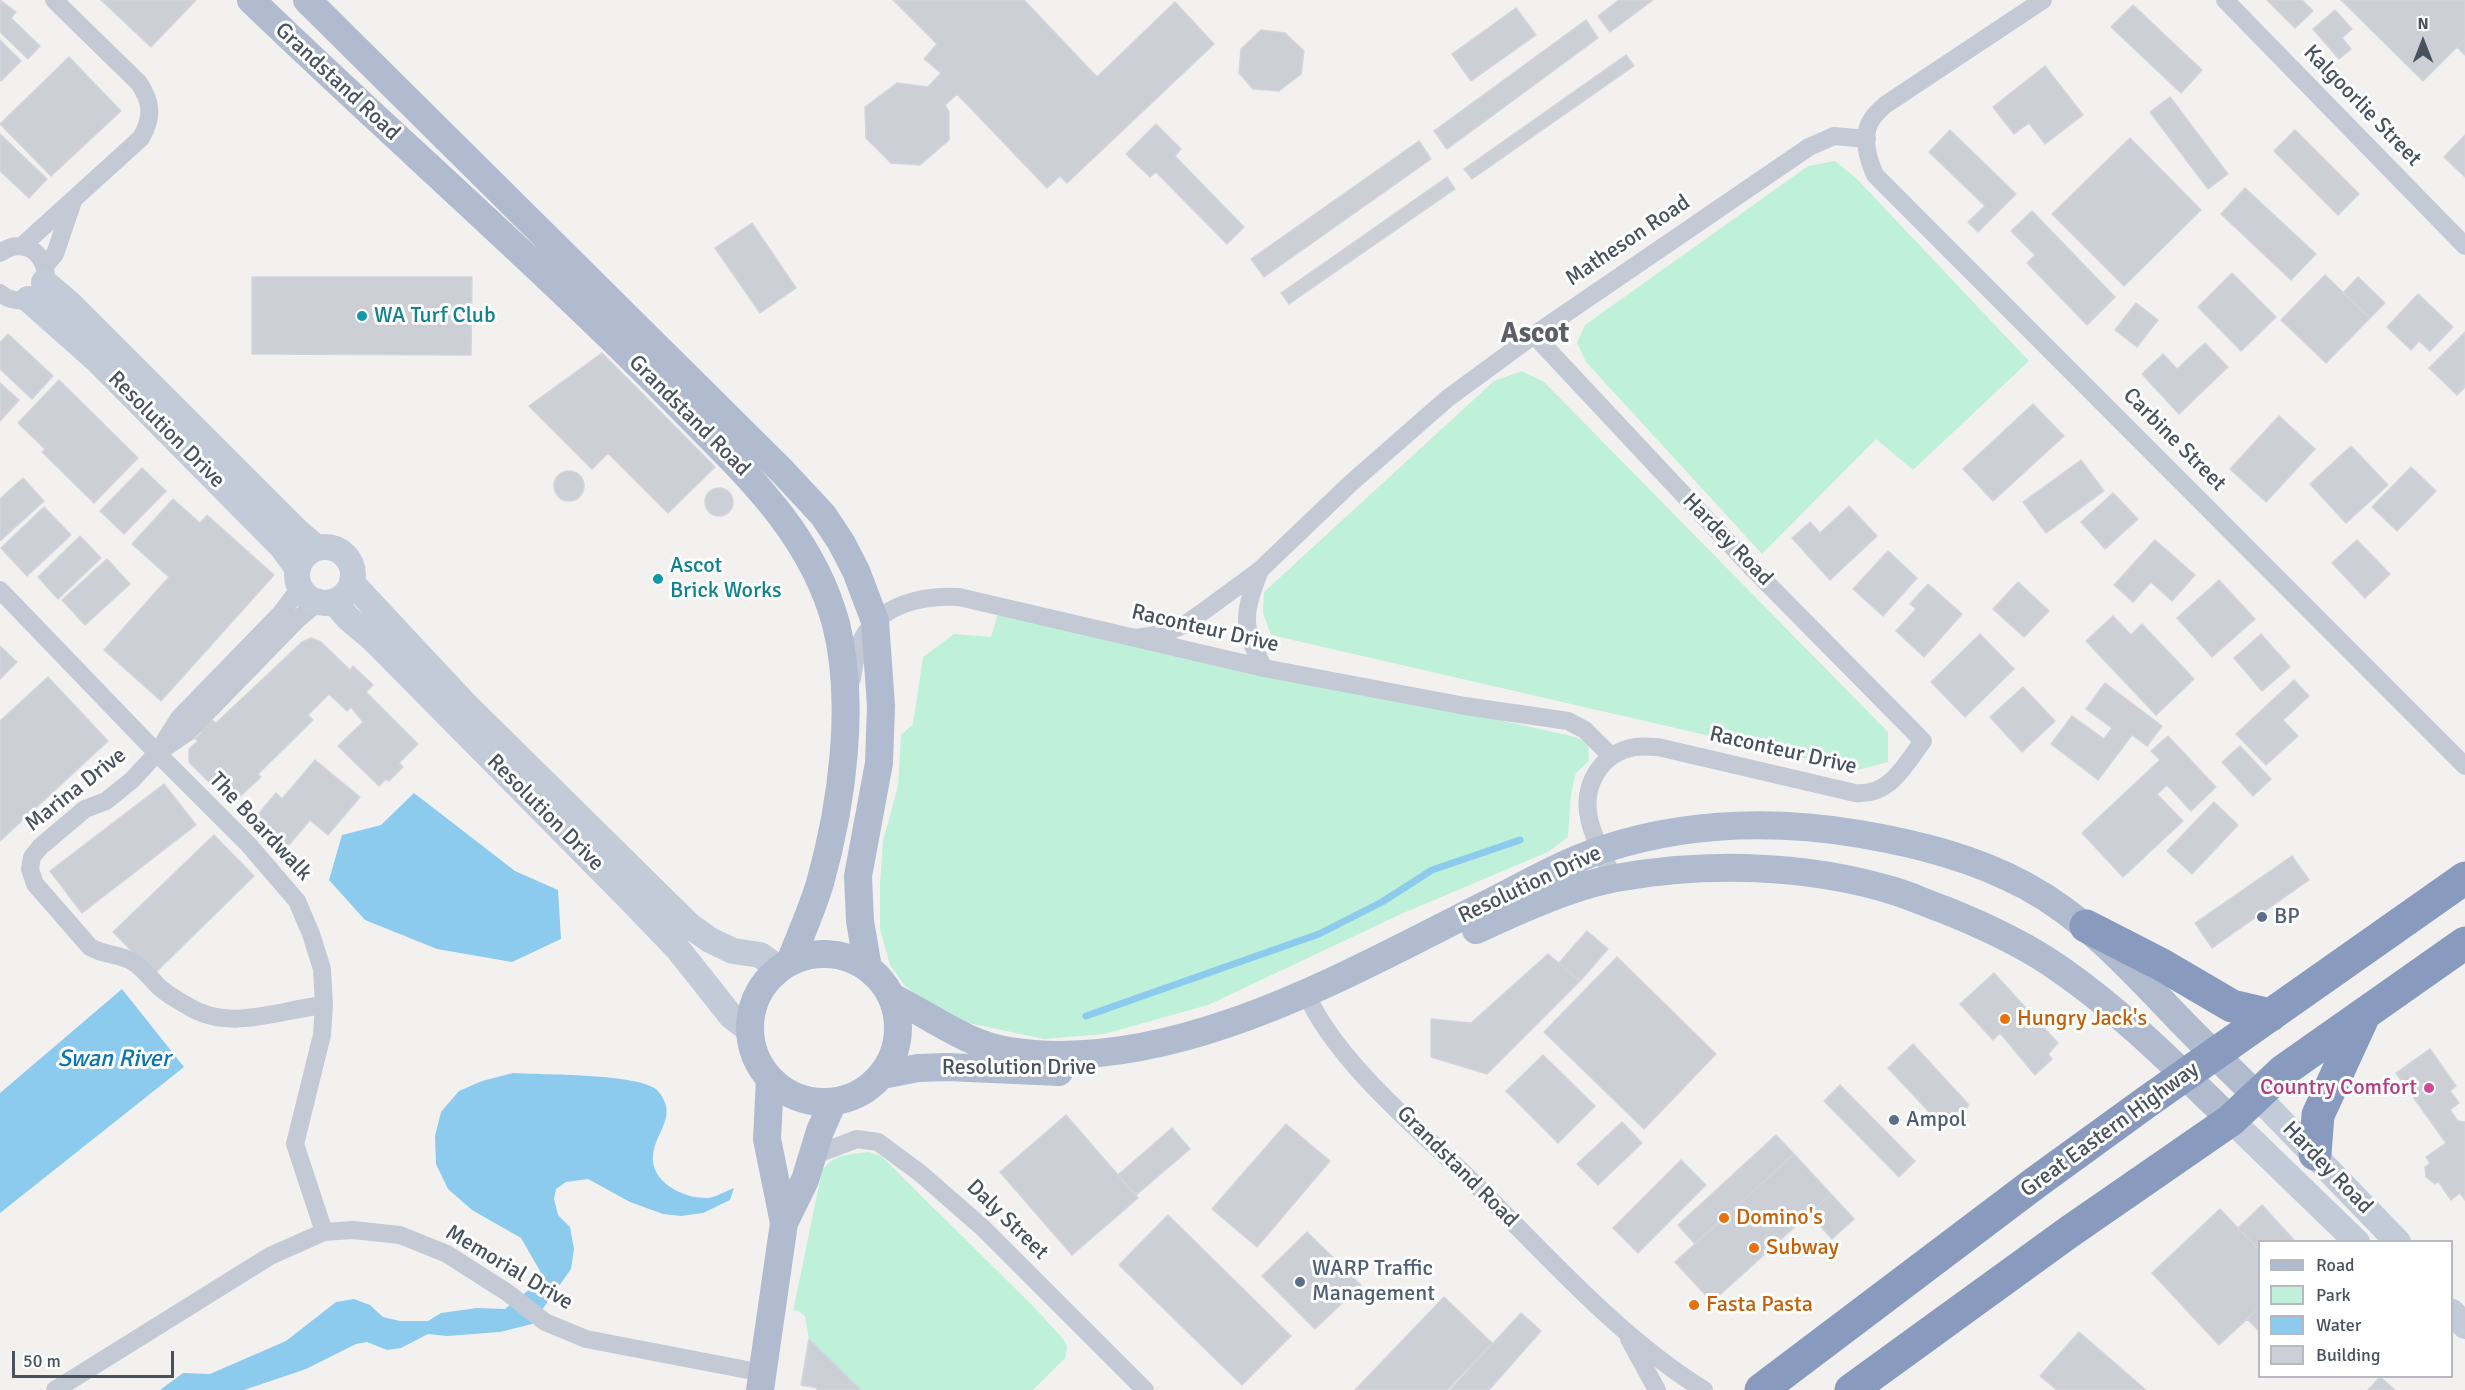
<!DOCTYPE html>
<html>
<head>
<meta charset="utf-8">
<style>
	body { margin:0 }
	#map { position:relative; width:2465px; height:1390px; overflow:hidden; background:#f3f1f0; font-family:Signika,sans-serif }
	canvas { display:block }
	.legend { position:absolute; left:2258px; top:1240px; width:195px; height:138px; box-sizing:border-box; background:#fff; border:2px solid #b6b9bf; margin:0; padding:8px 10px; list-style:none; font-size:18px; color:#48515e }
	.legend li { display:flex; align-items:center; gap:12px; height:30px }
	.legend b { width:30px; border:2px solid #b6b9bf }
	.north { position:absolute; left:2393px; top:12px; width:60px; height:60px; -webkit-text-stroke:4px #fff; paint-order:stroke; rotate:0deg; font-size:16px; font-weight:700; line-height:24px; text-align:center; color:#48515e }
	.north::after { content:''; display:block; margin:auto; width:21px; height:27px; background:#48515e; clip-path:polygon(50% 0,100% 100%,50% 72%,0 100%) }
	.scale { position:absolute; left:12px; top:1351px; width:162px; height:27px; box-sizing:border-box; border:3px solid #48515e; border-top:0; padding-left:8px; font-size:18px; line-height:21px; white-space:nowrap; color:#48515e; -webkit-text-stroke:4px #fff; paint-order:stroke }
</style>
</head>
<body>
<div id="map">
<canvas width="2465" height="1390"></canvas>
<ul class="legend">
<li><b style="height:8px;background:#b0bbcf"></b>Road</li>
<li><b style="height:16px;background:#bff0d9"></b>Park</li>
<li><b style="height:16px;background:#8ccbed"></b>Water</li>
<li><b style="height:16px;background:#cccfd6"></b>Building</li>
</ul>
<div class="north">N</div>
<div class="scale">50 m</div>
</div>
<script>
const context = document.querySelector('canvas').getContext('2d');
context.lineJoin = 'round';
function fillPath(path, color) {
  context.fillStyle = color;
  context.fill(path, 'evenodd');
}
function trace(path, color, width, dash) {
  context.strokeStyle = color;
  context.lineWidth = width;
  context.lineCap = dash ? 'butt' : 'round';
  context.setLineDash(dash || []);
  context.stroke(path);
}
function write(font, color, halo, rows, align = 'center') {
  context.font = font + ' Signika,sans-serif';
  context.lineWidth = 6;
  context.setLineDash([]);
  context.textBaseline = 'middle';
  context.strokeStyle = halo;
  context.fillStyle = color;
  for (const [text, x, y, turn = 0] of rows) {
    context.save();
    context.translate(x, y);
    context.rotate((+turn || 0) * Math.PI / 180);
    context.textAlign = isNaN(turn) ? turn : align;
    if (halo) context.strokeText(text, 0, 0);
    context.fillText(text, 0, 0);
    context.restore();
  }
}
const green = new Path2D(`
	M1835 161 1856 178 2029 361 1913 470 1876 439 1762 554 1586 362 1577 343 1585 325 1808 166Z
	M1522 371 1544 382 1888 732V762L1858 770 1271 635 1263 613 1264 592 1494 381Z
	M1000 606 1264 668 1576 737 1588 743 1589 761 1576 773 1571 794 1568 837 1548 852 1401 914 1208 1005 1104 1034 1044 1039 964 1022 935 1008 905 986 890 965 880 929V885L883 841 898 786 901 735 913 724 923 657 954 634 991 637Z
	M869 1152 881 1156 1034 1307 1064 1340 1067 1346 1065 1358 1033 1390H861L809 1339 805 1316 797 1310 793 1311 822 1171C833 1154 850 1154 869 1152Z`);
const water = new Path2D(`
	M414 793 515 871 558 890 561 939 512 962 437 949 365 920 329 880 342 835 381 825Z
	M122 989 184 1067 0 1213V1093Z
	M513 1073C539 1075 642 1073 658 1091 679 1116 655 1132 653 1155 650 1183 685 1199 708 1198 716 1197 726 1191 734 1188L730 1200 703 1213 681 1216 663 1214 630 1202 588 1179 566 1182 556 1189 554 1199 558 1215 570 1227 574 1249 571 1269 532 1324 500 1332 447 1336 428 1334 401 1348 387 1350 367 1342 356 1344 306 1369 244 1390H160L183 1373 210 1374 286 1341 336 1302 354 1299 370 1305 383 1317 400 1321H428L441 1313 477 1308 505 1309 536 1284 540 1271 521 1238 472 1210 448 1189 436 1164 435 1136 441 1112 459 1091 482 1081Z`);
const stream = new Path2D(`
	M1086 1016 1319 934 1382 902 1432 870 1520 840`);
const building = new Path2D(`
	M0 0 16 12 11 18 40 46 28 59 0 32Z
	M101 0H196L151 47Z
	M893 0H1024L1097 77 1175 2 1214 44 1067 183 1060 176 1047 188 957 94 945 105 949 112V140L920 165 891 163 866 138 865 107 897 83 928 87 941 73 924 59 937 44Z
	M1619 0H1653L1610 32 1598 16Z
	M2267 0H2302L2313 11 2295 28Z
	M2341 0H2465V39L2423 81Z
	M2133 5 2202 70 2181 93 2111 27Z
	M1516 8 1536 35 1471 81 1452 54Z
	M2335 10 2352 29 2342 38 2351 49 2339 59 2313 29Z
	M1586 20 1598 38 1447 149 1434 131Z
	M1261 30 1285 33 1304 51 1301 74 1279 91 1253 89 1239 73 1241 49Z
	M2465 39V55L2457 47Z
	M0 40 21 61 1 81 0 80Z
	M1626 55 1634 66 1472 179 1464 169Z
	M69 57 121 111 51 176 0 124Z
	M2045 66 2083 115 2045 144 2029 123 2014 134 1993 107Z
	M2170 97 2228 174 2208 189 2150 112Z
	M1156 124 1181 149 1175 156 1244 227 1227 244 1156 172 1150 177 1126 154Z
	M1950 130 2016 194 1978 232 1968 222 1985 206 1929 152Z
	M2295 130 2359 194 2338 215 2274 151Z
	M0 134 47 179 29 198 0 171Z
	M2465 135V177L2444 157Z
	M2130 138 2201 210 2124 286 2052 214Z
	M1419 141 1431 159 1264 277 1251 259Z
	M1447 177 1455 189 1289 304 1281 293Z
	M2245 188 2316 254 2291 280 2221 214Z
	M2032 211 2115 297 2087 325 2027 263 2035 255 2011 231Z
	M752 223 796 288 760 313 715 248Z
	M2232 273 2276 317 2241 351 2198 307Z
	M2325 275 2370 318 2326 363 2281 320Z
	M252 277H472L471 355 252 354Z
	M2358 277 2385 303 2370 318 2343 293Z
	M2418 294 2453 327 2430 351 2419 341 2411 350 2387 327Z
	M2136 303 2158 320 2137 347 2115 330Z
	M2465 332V387L2457 395 2429 368Z
	M8 334 53 376 32 399 0 369V343Z
	M2205 343 2228 367 2179 414 2142 374 2163 354 2177 369Z
	M602 353 715 467 668 513 608 453 592 469 529 406Z
	M59 380 138 458 94 503 42 452 45 449 18 423Z
	M0 383 19 400 0 421Z
	M2033 404 2064 436 1993 501 1963 469Z
	M2279 416 2315 449 2266 502 2230 469Z
	M2351 446 2388 485 2346 523 2310 484Z
	M2081 460 2104 491 2046 533 2023 502Z
	M2411 467 2436 491 2397 531 2372 507Z
	M142 468 166 491 124 534 100 511Z
	M554 486a15 15 0 1 1 30 0a15 15 0 1 1-30 0Z
	M23 478 44 501 0 541V499Z
	M705 502a14 14 0 1 1 28 0a14 14 0 1 1-28 0Z
	M2113 493 2138 519 2105 549 2081 522Z
	M173 499 200 523 207 515 274 575 161 701 104 650 169 577 132 544Z
	M1849 506 1877 536 1830 580 1792 538 1810 522 1820 533Z
	M44 507 71 535 27 576 1 548Z
	M80 536 101 558 58 599 38 577Z
	M2155 540 2195 575 2172 601 2151 582 2133 602 2114 585Z
	M2357 540 2390 574 2365 598 2332 563Z
	M1888 551 1917 578 1883 616 1853 589Z
	M107 559 130 584 85 625 62 600Z
	M2219 580 2255 619 2212 657 2177 618Z
	M2018 582 2049 611 2024 637 1993 609Z
	M1928 584 1962 614 1924 657 1896 631 1916 609 1910 604Z
	M2113 616 2131 635 2142 624 2194 679 2156 715 2086 641Z
	M1980 634 2014 669 1965 717 1931 682Z
	M2261 634 2290 667 2262 691 2234 658Z
	M311 638 321 642 350 670 353 666 373 685 366 692 418 744 399 763 403 767 389 781 386 779 379 786 338 746 363 722 351 707 347 711 329 694 308 715 313 720 258 774 261 777 235 801 213 781 211 784 189 762V749L198 741 195 739 202 732 201 730 212 720 216 723 302 642Z
	M0 646 17 662 0 679Z
	M48 677 108 741 0 841V721Z
	M2294 680 2309 696 2283 720 2298 736 2266 765 2236 734Z
	M2105 683 2162 726 2147 746 2132 735 2098 780 2051 744 2072 716 2104 739 2112 728 2086 709Z
	M2023 687 2055 721 2022 752 1990 717Z
	M2168 736 2216 787 2191 811 2167 785 2157 794 2183 821 2123 877 2082 833 2160 760 2151 751Z
	M2240 746 2271 779 2253 796 2222 762Z
	M315 760 360 797 328 835 310 820 283 852 250 824 276 793 282 799Z
	M164 784 196 825 82 913 50 871Z
	M2214 802 2238 825 2192 874 2167 851Z
	M214 835 254 876 154 974 113 932Z
	M2292 856 2309 880 2212 948 2195 923Z
	M1587 931 1608 949 1580 981 1559 963Z
	M1548 954 1580 981 1487 1074 1431 1057V1019L1471 1023Z
	M1617 957 1716 1054 1644 1129 1544 1032Z
	M1994 973 2058 1043 2048 1054 2052 1059 2035 1075 2000 1033 1993 1040 1960 1004Z
	M1913 1044 1969 1105 1944 1128 1888 1068Z
	M2430 1049 2456 1086 2450 1091 2459 1103 2450 1110 2458 1121 2465 1122V1200L2460 1193 2451 1200 2438 1181 2435 1184 2426 1177 2425 1167 2430 1163 2426 1157 2446 1143 2396 1073Z
	M1543 1055 1595 1106 1558 1143 1506 1091Z
	M1840 1085 1915 1161 1899 1177 1824 1101Z
	M1066 1115 1138 1198 1072 1255 1000 1172Z
	M1622 1122 1642 1143 1598 1185 1577 1164Z
	M1286 1124 1330 1161 1257 1247 1212 1209Z
	M1172 1128 1190 1149 1136 1195 1118 1175Z
	M1776 1135 1794 1154 1695 1244 1678 1225Z
	M1794 1154 1831 1194 1712 1302 1675 1262Z
	M1681 1160 1706 1185 1638 1253 1613 1228Z
	M1831 1194 1854 1219 1832 1239 1809 1214Z
	M2262 1205 2296 1242H2260V1251L2238 1228Z
	M2220 1209 2260 1251V1307L2219 1345 2152 1273Z
	M1168 1215 1291 1336 1242 1385 1119 1265Z
	M1307 1232 1361 1285 1315 1329 1262 1276Z
	M1444 1297 1492 1343 1447 1390H1355Z
	M2260 1307V1332L2247 1319Z
	M1521 1313 1541 1331 1489 1390H1450Z
	M2079 1332 2146 1390H2057L2040 1376Z
	M809 1339 861 1390H817V1388L801 1385Z
	M2380 1377 2395 1390H2368Z`);
const street = new Path2D(`
	M2043 0 1885 105C1881 109 1875 114 1872 119 1861 135 1868 159 1875 175L2465 766
	M2225 0 2465 246
	M22 246 141 138C153 117 152 103 139 83L54 0
	M0 253C38 226 66 287 26 299 17 302 7 299 0 293
	M45 266 55 254 73 201
	M1534 335 1755 571 1923 741C1904 766 1890 796 1855 793L1658 747C1651 747 1642 746 1635 747 1601 753 1582 785 1589 818 1593 838 1605 860 1614 879
	M1260 570C1243 615 1241 626 1264 668
	M300 588 281 613 179 718 157 753 132 780 106 801 85 809 40 847 32 857 30 869 35 884 90 947C105 956 119 953 133 962 144 969 150 978 159 987 167 994 177 1000 186 1005 229 1033 278 1010 324 1005
	M0 590 157 753 248 844 297 901 311 934 322 969 324 1005 322 1035 295 1144 324 1232
	M1136 638 1162 634 1184 625 1204 611 1260 570 1351 483 1448 398 1534 335 1809 147 1834 136 1867 139
	M852 679C854 666 856 650 862 639 881 604 923 595 959 597L1264 668 1465 706 1568 721 1585 730 1611 756
	M163 749 188 732 298 619 317 603
	M1306 993C1334 1059 1418 1129 1471 1180 1543 1251 1618 1337 1704 1390
	M812 1156 857 1139 878 1142 920 1173 983 1228 1145 1390
	M1629 1339 1657 1390
	M55 1390 270 1256 324 1232 353 1230 400 1235 447 1254 508 1293 545 1322 586 1339 763 1373`);
const secondary = new Path2D(`
	M44 282 69 303 298 532 317 548
	M28 299 98 361 282 547 298 569
	M297 575a28 28 0 1 1 56 0a28 28 0 1 1-56 0Z
	M353 584 466 705 690 926 710 940 733 951 760 955 780 969
	M334 602 348 618 373 639 628 897 677 948 731 1016 749 1030
	M2256 1095 2398 1242
	M2231 1120 2357 1242
	M2452 1312 2465 1326`);
const primary = new Path2D(`
	M251 0C369 114 492 222 610 337 640 366 670 396 700 427 758 485 814 542 836 624 856 703 842 805 820 883 812 910 800 936 790 962
	M307 0 782 471 823 515 841 542 856 571 875 621 881 706 879 763 858 876 860 921 868 968
	M1476 930C1517 911 1572 886 1616 878 1706 862 1806 864 1894 891 1911 896 1928 904 1945 910 1985 926 2026 945 2061 970 2123 1013 2177 1068 2231 1120
	M750 1028a74 74 0 1 1 148 0a74 74 0 1 1-148 0Z
	M892 997C931 1016 965 1044 1009 1051 1169 1076 1342 977 1481 907 1521 887 1561 863 1604 849 1687 822 1775 820 1860 834 1918 844 1974 858 2026 886 2087 919 2133 971 2180 1020 2205 1046 2231 1070 2256 1095
	M882 1075 918 1068 947 1067 1059 1072
	M770 1079 767 1139 784 1223
	M760 1390 784 1223 805 1180 820 1131 833 1102`);
const highway = new Path2D(`
	M2086 926 2162 965 2232 1006 2271 1015
	M2315 1154 2318 1115 2364 1015
	M1761 1390 2035 1183 2148 1101 2465 878
	M1851 1390 2069 1232 2231 1120 2283 1071 2465 943`);
const markers = [
	[362,316,6,"#0f9aa8"],
	[658,579,6,"#0f9aa8"],
	[2262,917,6,"#5c6f8a"],
	[2005,1019,6,"#e8710a"],
	[2429,1088,6,"#d1479c"],
	[1894,1120,6,"#5c6f8a"],
	[1724,1218,6,"#e8710a"],
	[1754,1248,6,"#e8710a"],
	[1300,1282,6,"#5c6f8a"],
	[1694,1305,6,"#e8710a"]
];
const streetNames = [
	["Grandstand Road",337,82,43],
	["Kalgoorlie Street",2362,106,46],
	["Matheson Road",1628,241,-34],
	["Grandstand Road",689,416,45],
	["Resolution Drive",166,430,45],
	["Carbine Street",2174,440,45],
	["Hardey Road",1727,540,46],
	["Raconteur Drive",1205,629,13],
	["Raconteur Drive",1783,751,13],
	["Marina Drive",76,790,-38],
	["Resolution Drive",545,813,45],
	["The Boardwalk",260,827,47],
	["Resolution Drive",1530,885,-25],
	["Resolution Drive",1019,1068],
	["Great Eastern Highway",2110,1130,-36],
	["Grandstand Road",1457,1167,45],
	["Hardey Road",2327,1168,46],
	["Daly Street",1007,1220,44],
	["Memorial Drive",509,1268,31]
];
const cultureNames = [
	["WA Turf Club",374,316],
	["Ascot",670,566],
	["Brick Works",670,591]
];
const serviceNames = [
	["BP",2274,917],
	["Ampol",1906,1120],
	["WARP Traffic",1312,1269],
	["Management",1312,1294]
];
const foodNames = [
	["Hungry Jack's",2017,1019],
	["Domino's",1736,1218],
	["Subway",1766,1248],
	["Fasta Pasta",1706,1305]
];
const hotelNames = [
	["Country Comfort",2417,1088]
];
const waterNames = [
	["Swan River",114,1060]
];
const districtNames = [
	["Ascot",1535,335]
];
fillPath(green, '#bff0d9');
fillPath(water, '#8ccbed');
trace(stream, '#8ccbed', 7);
fillPath(building, '#cccfd6');
trace(building, '#d4d5dc', 1.5);
trace(street, '#c4cad5', 18);
trace(secondary, '#c3cbd9', 26);
trace(primary, '#b0bbcf', 28);
trace(highway, '#889bbf', 33);
for (const [x, y, r, color] of markers) {
  const dot = new Path2D();
  dot.arc(x, y, r, 0, 2 * Math.PI);
  context.fillStyle = color;
  context.fill(dot);
  trace(dot, '#fff', 2);
}
write('22px', '#48515e', '#fff', streetNames);
write('22px', '#0d838f', '#fff', cultureNames, 'left');
write('22px', '#4e5e75', '#fff', serviceNames, 'left');
write('22px', '#c56008', '#fff', foodNames, 'left');
write('22px', '#b23c85', '#fff', hotelNames, 'right');
write('italic 24px', '#0c75ae', '#fff', waterNames);
write('bold 28px', '#5d5f65', '#fff', districtNames);
</script>
</body>
</html>
